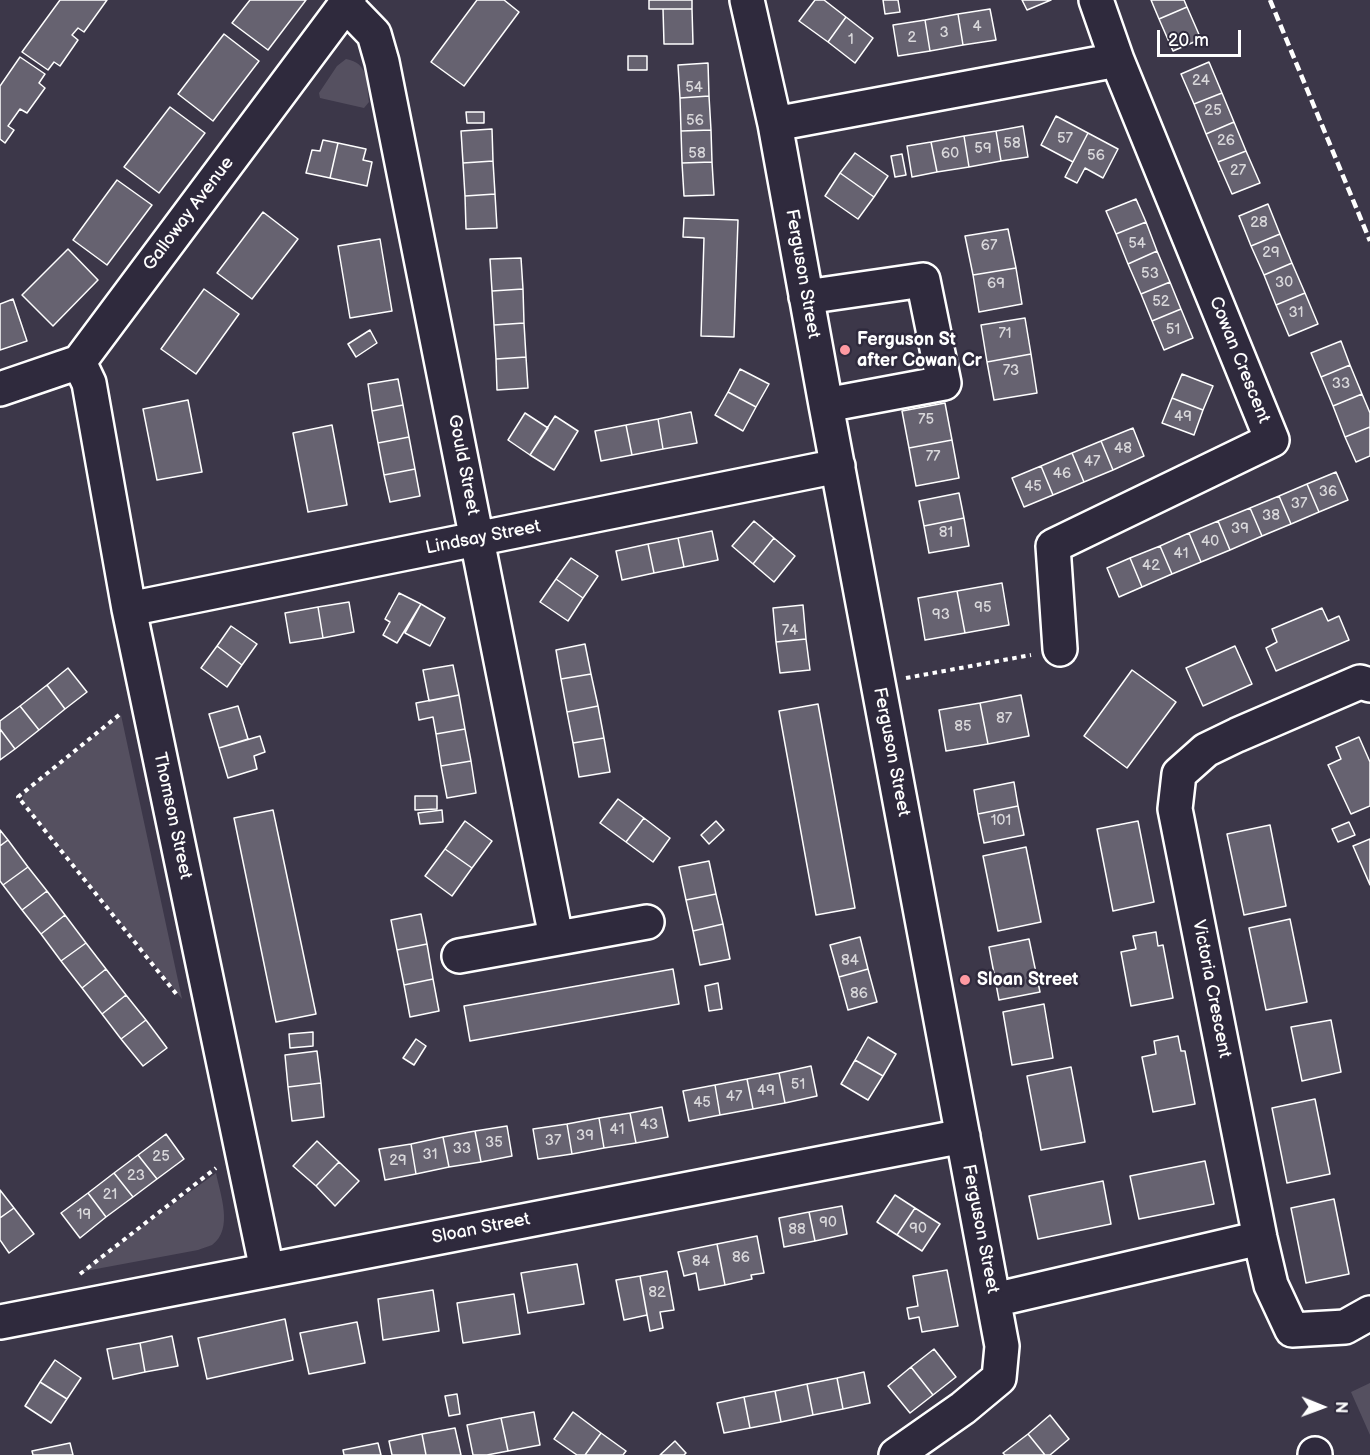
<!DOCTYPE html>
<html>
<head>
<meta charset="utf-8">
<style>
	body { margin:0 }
	#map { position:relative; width:1370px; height:1455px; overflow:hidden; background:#3c3749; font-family:"Balsamiq Sans",sans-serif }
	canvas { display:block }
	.north { position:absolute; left:1292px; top:1377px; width:60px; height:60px; -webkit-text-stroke:4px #2f2a3d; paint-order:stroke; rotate:91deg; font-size:16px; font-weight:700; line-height:24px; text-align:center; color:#fff }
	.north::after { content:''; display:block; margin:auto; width:21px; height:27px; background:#fff; clip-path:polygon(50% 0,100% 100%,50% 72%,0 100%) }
	.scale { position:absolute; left:1157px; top:30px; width:84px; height:27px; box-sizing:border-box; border:3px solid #fff; border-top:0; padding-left:8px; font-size:18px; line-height:21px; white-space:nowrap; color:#fff; -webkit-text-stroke:4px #2f2a3d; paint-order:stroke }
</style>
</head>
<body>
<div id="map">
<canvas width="1370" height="1455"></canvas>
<div class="north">N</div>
<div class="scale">20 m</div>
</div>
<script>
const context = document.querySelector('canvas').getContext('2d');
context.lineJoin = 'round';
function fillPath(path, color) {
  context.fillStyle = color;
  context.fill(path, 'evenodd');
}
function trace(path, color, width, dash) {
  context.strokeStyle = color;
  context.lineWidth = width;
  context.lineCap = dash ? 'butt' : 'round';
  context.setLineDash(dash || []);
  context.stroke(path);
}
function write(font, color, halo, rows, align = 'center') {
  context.font = font + ' "Balsamiq Sans",sans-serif';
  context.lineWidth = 5;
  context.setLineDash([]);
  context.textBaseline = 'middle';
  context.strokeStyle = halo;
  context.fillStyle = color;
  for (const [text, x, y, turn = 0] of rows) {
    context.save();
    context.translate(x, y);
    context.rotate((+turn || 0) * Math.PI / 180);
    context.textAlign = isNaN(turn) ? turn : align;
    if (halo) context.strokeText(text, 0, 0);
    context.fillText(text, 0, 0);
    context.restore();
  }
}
const green = new Path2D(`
	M346 59C369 63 366 82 369 102L364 108 320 98 319 93 337 66Z
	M121 715 182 999 22 801 24 793Z
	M216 1173C220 1194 234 1229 212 1245 208 1247 202 1248 198 1250L80 1272Z
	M1370 1383V1435L1351 1392Z`);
const building = new Path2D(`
	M60 0H107L84 32 78 28 72 35 78 40 60 66 54 62 48 70 22 52Z
	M250 0H306L268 50 232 23Z
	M477 0H504L519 12 464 86 431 62Z
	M649 0H692V9H649Z
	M815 0H824L846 17 828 42 799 21Z
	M883 0H898L900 12 885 14Z
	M1022 0H1051L1027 10Z
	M1151 0H1184L1187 7 1159 19Z
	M1187 7 1201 39 1173 51 1159 19Z
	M663 9H692L693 44H664Z
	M990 9 996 40 963 45 958 14Z
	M958 14 963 45 930 51 925 20Z
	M846 17 873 38 855 63 828 42Z
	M925 20 930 51 898 56 893 25Z
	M224 34 259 61 213 121 178 94Z
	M628 56H647V70H628Z
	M20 57 45 74 39 83 45 88 27 113 20 109 8 126 14 130 5 143 0 139V86Z
	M1209 62 1222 93 1194 104 1181 74Z
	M708 63 709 96 680 98 678 65Z
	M1222 93 1234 122 1206 134 1194 104Z
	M709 96 711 130 681 131 680 98Z
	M170 107 205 133 159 193 124 167Z
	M466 112H484V123H467Z
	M1056 116 1088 133 1073 162 1041 145Z
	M1234 122 1246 151 1218 162 1206 134Z
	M1023 126 1028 157 1001 161 996 131Z
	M492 129 493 161 463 163 461 131Z
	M711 130 712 162 682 163 681 131Z
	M996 131 1001 161 969 167 964 136Z
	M1088 133 1118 149 1103 178 1085 168 1077 183 1065 177Z
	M964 136 969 167 937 172 931 142Z
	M323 140 338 143 330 178 306 173 312 150 320 151Z
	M931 142 937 172 912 177 907 146Z
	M338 143 366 149 363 160 372 162 367 186 330 178Z
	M1246 151 1260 183 1232 194 1218 162Z
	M855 153 888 176 874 197 840 173Z
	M902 154 906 175 895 177 891 156Z
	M493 161 495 194 465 196 463 163Z
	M712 162 714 195 684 196 682 163Z
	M840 173 874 197 858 219 825 196Z
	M117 180 152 205 107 265 73 240Z
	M495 194 497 228 466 229 465 196Z
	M1136 199 1146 222 1116 234 1106 211Z
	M1268 204 1280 234 1251 246 1239 216Z
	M263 212 298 239 252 299 217 273Z
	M684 218 738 220 734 337 701 336 704 238 683 237Z
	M1146 222 1157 251 1128 264 1116 234Z
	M1008 229 1016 268 973 275 965 236Z
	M1280 234 1292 263 1264 275 1251 246Z
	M380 239 392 311 350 318 338 246Z
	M68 249 98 280 53 326 22 295Z
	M1157 251 1170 282 1141 294 1128 264Z
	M521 258 523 289 492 291 490 259Z
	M1292 263 1305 293 1276 305 1264 275Z
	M1016 268 1022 304 979 312 973 275Z
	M1170 282 1181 309 1152 321 1141 294Z
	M204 289 239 314 196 374 161 349Z
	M523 289 524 323 494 325 492 291Z
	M1305 293 1318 324 1289 336 1276 305Z
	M13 299 27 341 0 350V304Z
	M1181 309 1193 338 1164 350 1152 321Z
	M1025 318 1031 354 987 362 981 325Z
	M524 323 526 357 496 359 494 325Z
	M370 330 377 343 356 357 348 344Z
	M1341 341 1350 365 1321 377 1311 353Z
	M1031 354 1037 393 994 400 987 362Z
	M526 357 528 388 497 390 496 359Z
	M1350 365 1362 394 1333 406 1321 377Z
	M740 369 769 384 756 407 728 392Z
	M1182 374 1213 386 1203 410 1172 398Z
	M398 379 403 405 372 411 368 384Z
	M728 392 756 407 743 431 715 415Z
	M1362 394 1370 413V427L1345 437 1333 406Z
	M1172 398 1203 410 1194 435 1162 423Z
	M188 400 202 472 157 480 143 409Z
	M945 403 952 440 909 448 902 411Z
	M403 405 409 437 378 443 372 411Z
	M691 412 697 443 663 449 658 419Z
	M525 413 548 428 530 455 508 440Z
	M555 416 578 431 554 470 530 455Z
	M658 419 663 449 632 455 626 425Z
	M332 425 347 505 308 512 293 433Z
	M626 425 632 455 601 461 595 431Z
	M1370 427V456L1356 462 1345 437Z
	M1133 428 1144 456 1113 470 1101 441Z
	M409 437 415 469 384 475 378 443Z
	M952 440 959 478 916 486 909 448Z
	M1101 441 1113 470 1084 482 1072 453Z
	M1072 453 1084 482 1053 495 1041 466Z
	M1041 466 1053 495 1024 507 1012 478Z
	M415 469 420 496 390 502 384 475Z
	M1336 472 1348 500 1319 512 1307 484Z
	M1307 484 1319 512 1291 524 1279 496Z
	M959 493 964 518 924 526 919 501Z
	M1279 496 1291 524 1262 536 1250 508Z
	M1250 508 1262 536 1230 550 1218 521Z
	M964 518 969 546 929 553 924 526Z
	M754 521 774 538 753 564 732 546Z
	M1218 521 1230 550 1201 562 1189 533Z
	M712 531 718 560 684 567 678 538Z
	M1189 533 1201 562 1172 574 1160 546Z
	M678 538 684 567 654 573 648 544Z
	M774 538 795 556 774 582 753 564Z
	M648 544 654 573 622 580 616 551Z
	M1160 546 1172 574 1142 587 1130 558Z
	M571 558 598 576 583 598 556 579Z
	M1130 558 1142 587 1119 597 1107 568Z
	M556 579 583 598 568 621 540 602Z
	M1002 583 1009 625 965 633 957 591Z
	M957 591 965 633 925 640 918 598Z
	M399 593 421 604 397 643 383 635 390 622 385 619Z
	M349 602 354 632 323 638 318 607Z
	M421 604 445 618 430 646 405 633Z
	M803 605 806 639 776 642 773 608Z
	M318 607 323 638 290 643 285 613Z
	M1322 608 1328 621 1339 616 1349 640 1276 671 1266 648 1277 642 1272 629Z
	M231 626 257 644 242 665 217 646Z
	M806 639 810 670 780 673 776 642Z
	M585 644 591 674 561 679 556 650Z
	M217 646 242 665 227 687 201 668Z
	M1235 646 1252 684 1203 706 1186 668Z
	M453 665 459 695 429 701 423 670Z
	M68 668 87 692 65 709 47 685Z
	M1132 670 1176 702 1127 768 1084 736Z
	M591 674 598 706 567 712 561 679Z
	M47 685 65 709 39 730 20 706Z
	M459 695 465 729 436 734 433 717 419 720 416 703Z
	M1021 695 1029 736 988 744 980 703Z
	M980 703 988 744 946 751 939 710Z
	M818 704 855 908 816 915 779 711Z
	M20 706 39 730 15 749 0 729V721Z
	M238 706 248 739 219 748 209 714Z
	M598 706 604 738 573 743 567 712Z
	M0 729 15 749 0 760Z
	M465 729 471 761 441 766 436 734Z
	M260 736 265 752 254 756 257 769 228 778 219 748Z
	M1359 737 1370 762V806L1351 814 1328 765 1341 759 1336 747Z
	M604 738 610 772 579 777 573 743Z
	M471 761 476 793 447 798 441 766Z
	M1014 782 1018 806 978 814 974 790Z
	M415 796H437V809L415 810Z
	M618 799 644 818 626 842 600 823Z
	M1018 806 1024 835 984 843 978 814Z
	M273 810 316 1014 276 1022 234 818Z
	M442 810 443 822 420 824 418 813Z
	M644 818 670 838 653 862 626 842Z
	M465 821 492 841 472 868 445 849Z
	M716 821 724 830 709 844 701 835Z
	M1138 821 1154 902 1113 911 1097 829Z
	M1349 822 1355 835 1338 842 1332 829Z
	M1270 825 1286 906 1244 915 1227 834Z
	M0 830 8 840 0 846Z
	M1370 839V885L1353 846Z
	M8 840 28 867 3 885 0 881V846Z
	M1026 847 1041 922 998 931 983 856Z
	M445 849 472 868 452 896 425 876Z
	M709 861 716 894 686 900 679 867Z
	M28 867 47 891 22 910 3 885Z
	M47 891 65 915 41 934 22 910Z
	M716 894 723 924 693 931 686 900Z
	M421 914 427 944 397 950 391 920Z
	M65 915 86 943 61 961 41 934Z
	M1290 919 1307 1002 1266 1010 1249 928Z
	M723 924 730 959 700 965 693 931Z
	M1156 932 1158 946 1163 945 1173 998 1131 1006 1121 952 1136 949 1133 936Z
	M860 937 868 969 839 977 830 945Z
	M1029 939 1040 992 999 1000 989 947Z
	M86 943 106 969 82 988 61 961Z
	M427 944 433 979 404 985 397 950Z
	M106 969 126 995 102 1014 82 988Z
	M673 969 679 1004 470 1041 464 1006Z
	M868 969 877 1002 848 1010 839 977Z
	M433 979 439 1011 410 1017 404 985Z
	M718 983 722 1009 709 1011 705 986Z
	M126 995 146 1020 121 1039 102 1014Z
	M1044 1004 1053 1058 1012 1065 1003 1012Z
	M146 1020 167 1048 143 1066 121 1039Z
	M1331 1020 1341 1072 1302 1081 1291 1027Z
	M313 1032V1046L290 1048 289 1034Z
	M1178 1036 1181 1051H1185L1195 1104 1153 1112 1142 1057 1156 1054 1154 1041Z
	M868 1037 896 1054 883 1076 855 1060Z
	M416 1039 426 1046 414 1065 403 1058Z
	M317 1051 321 1083 288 1087 285 1055Z
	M855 1060 883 1076 868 1100 841 1084Z
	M811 1066 817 1096 785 1103 779 1073Z
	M1071 1067 1085 1142 1041 1150 1027 1076Z
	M779 1073 785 1103 753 1109 747 1079Z
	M747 1079 753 1109 720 1115 715 1085Z
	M321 1083 324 1117 292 1121 288 1087Z
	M715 1085 720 1115 689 1121 683 1091Z
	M1315 1099 1330 1174 1287 1183 1272 1108Z
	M662 1107 668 1137 636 1143 630 1113Z
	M630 1113 636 1143 604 1148 599 1118Z
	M599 1118 604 1148 572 1154 567 1124Z
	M567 1124 572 1154 538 1159 533 1129Z
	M507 1126 512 1156 481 1162 475 1131Z
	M475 1131 481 1162 449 1167 443 1137Z
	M166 1134 184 1159 157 1179 138 1155Z
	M443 1137 449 1167 416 1174 411 1144Z
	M317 1141 339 1162 316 1186 293 1166Z
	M411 1144 416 1174 385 1180 379 1149Z
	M138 1155 157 1179 133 1197 114 1173Z
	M1205 1161 1214 1204 1139 1219 1130 1176Z
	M339 1162 359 1181 335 1206 316 1186Z
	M114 1173 133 1197 106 1217 88 1193Z
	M1103 1181 1111 1224 1038 1239 1029 1196Z
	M0 1190 14 1208 0 1218Z
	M88 1193 106 1217 80 1238 61 1213Z
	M895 1195 915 1208 897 1235 877 1222Z
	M1334 1199 1349 1274 1306 1283 1291 1208Z
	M842 1206 847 1234 815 1241 809 1212Z
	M14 1208 34 1234 9 1253 0 1240V1218Z
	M915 1208 940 1224 922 1251 897 1235Z
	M809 1212 815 1241 784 1247 779 1218Z
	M757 1236 764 1273 751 1275 752 1279 725 1285 717 1244Z
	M717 1244 725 1285 699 1290 696 1273 684 1276 678 1252Z
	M577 1264 584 1304 528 1313 521 1273Z
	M947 1270 958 1326 922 1332 919 1317 909 1319 907 1308 918 1306 913 1276Z
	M667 1271 674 1310 660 1312 663 1328 650 1331 640 1276Z
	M640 1276 647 1315 624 1320 616 1280Z
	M433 1290 439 1331 383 1340 378 1299Z
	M514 1294 520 1334 463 1343 457 1303Z
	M285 1319 293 1360 207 1379 198 1338Z
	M357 1322 365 1363 309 1374 300 1333Z
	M172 1336 178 1366 145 1372 140 1343Z
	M140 1343 145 1372 113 1379 107 1349Z
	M934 1349 956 1377 933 1395 911 1367Z
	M55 1360 81 1378 67 1399 40 1382Z
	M911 1367 933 1395 910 1413 888 1386Z
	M864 1372 870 1403 843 1409 837 1378Z
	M837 1378 843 1409 813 1415 807 1384Z
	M40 1382 67 1399 51 1423 25 1406Z
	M807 1384 813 1415 781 1422 775 1391Z
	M775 1391 781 1422 750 1428 744 1397Z
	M457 1394 460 1414 449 1416 445 1396Z
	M744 1397 750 1428 724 1433 717 1403Z
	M534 1412 540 1445 508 1451 501 1418Z
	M573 1412 601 1433 585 1455H577L554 1439Z
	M1050 1415 1069 1439 1050 1455H1045L1028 1434Z
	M501 1418 508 1451 487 1455H473L467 1425Z
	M455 1428 461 1455H426L422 1434Z
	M601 1433 626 1451 623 1455H585Z
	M422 1434 426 1455H392L389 1441Z
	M1028 1434 1045 1455H1005L1003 1453Z
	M675 1441 686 1453 684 1455H660Z
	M70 1443 73 1455H33L32 1451Z
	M378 1443 381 1455H344L343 1450Z`);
const path = new Path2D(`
	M906 678 1031 655
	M119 715 18 797 178 996
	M80 1274 216 1168`);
const minor = new Path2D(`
	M747 0 775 124 826 405 1002 1346 999 1378 963 1408 896 1455
	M346 5 374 34 382 62 556 937
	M775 124 1117 60
	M806 297 923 280 944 383 826 405
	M79 362 89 383 129 609 267 1270
	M0 389 79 362 349 0
	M129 609 838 466
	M1060 649 1053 546 1272 440 1117 60 1096 0
	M1370 685 1360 682 1237 735 1206 750 1179 774 1175 809 1260 1238 1271 1285 1292 1330 1345 1327 1370 1313
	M459 956 647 922
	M994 1300 1260 1238
	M0 1322 963 1136
	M1315 1454V1455`);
const rail = new Path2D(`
	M1270 0 1370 241`);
const markers = [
	[845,350,6,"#ff9aa2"],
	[965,980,6,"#ff9aa2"]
];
const numberNames = [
	["4",977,27],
	["3",944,33],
	["2",912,38],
	["1",851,40],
	["24",1201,81],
	["54",694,88],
	["25",1213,111],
	["56",695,121],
	["57",1065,139],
	["26",1226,141],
	["58",1012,144],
	["59",983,149],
	["58",697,154],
	["60",950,154],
	["56",1096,156],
	["27",1238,171],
	["28",1259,223],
	["54",1137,244],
	["67",989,246],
	["29",1271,253],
	["53",1150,274],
	["30",1284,283],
	["69",996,284],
	["52",1161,302],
	["31",1296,313],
	["51",1173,330],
	["71",1005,334],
	["73",1011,371],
	["33",1341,384],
	["49",1183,417],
	["75",926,420],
	["48",1123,449],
	["77",933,457],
	["47",1092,462],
	["46",1062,474],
	["45",1033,487],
	["36",1328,492],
	["37",1299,504],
	["38",1271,516],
	["39",1240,529],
	["81",946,533],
	["40",1210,542],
	["41",1181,554],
	["42",1151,566],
	["95",983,608],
	["93",941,615],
	["74",790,631],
	["87",1004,719],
	["85",963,727],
	["101",1001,821],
	["84",850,961],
	["86",859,994],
	["51",798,1085],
	["49",766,1091],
	["47",734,1097],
	["45",702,1103],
	["43",649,1125],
	["41",617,1130],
	["39",585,1136],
	["37",553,1141],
	["35",494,1143],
	["33",462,1149],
	["31",430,1155],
	["25",161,1157],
	["29",398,1161],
	["23",136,1176],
	["21",110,1195],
	["19",84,1215],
	["90",828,1223],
	["90",918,1229],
	["88",797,1230],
	["86",741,1258],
	["84",701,1262],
	["82",657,1293]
];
const streetNames = [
	["Galloway Avenue",189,214,-53],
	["Ferguson Street",802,274,80],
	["Cowan Crescent",1239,360,68],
	["Gould Street",463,465,79],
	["Lindsay Street",483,538,-11],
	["Ferguson Street",891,752,79],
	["Thomson Street",172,816,78],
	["Victoria Crescent",1211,989,79],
	["Sloan Street",481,1229,-11],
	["Ferguson Street",980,1229,79]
];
const poiNames = [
	["Ferguson St",857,340],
	["after Cowan Cr",857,361],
	["Sloan Street",977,980]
];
fillPath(green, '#555060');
fillPath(building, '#666270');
trace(building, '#fff', 1.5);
trace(minor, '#fff', 38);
trace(path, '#fff', 4, [4.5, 4.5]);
trace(minor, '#2f2a3d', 33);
trace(rail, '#fff', 4.5, [9, 4.5]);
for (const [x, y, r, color] of markers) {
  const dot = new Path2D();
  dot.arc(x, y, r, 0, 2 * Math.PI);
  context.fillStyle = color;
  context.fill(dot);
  trace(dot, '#2f2a3d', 2);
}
write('15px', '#d9d8db', null, numberNames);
write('18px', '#fff', '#2f2a3d', streetNames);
write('bold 18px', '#fff', '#2f2a3d', poiNames, 'left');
</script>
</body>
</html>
